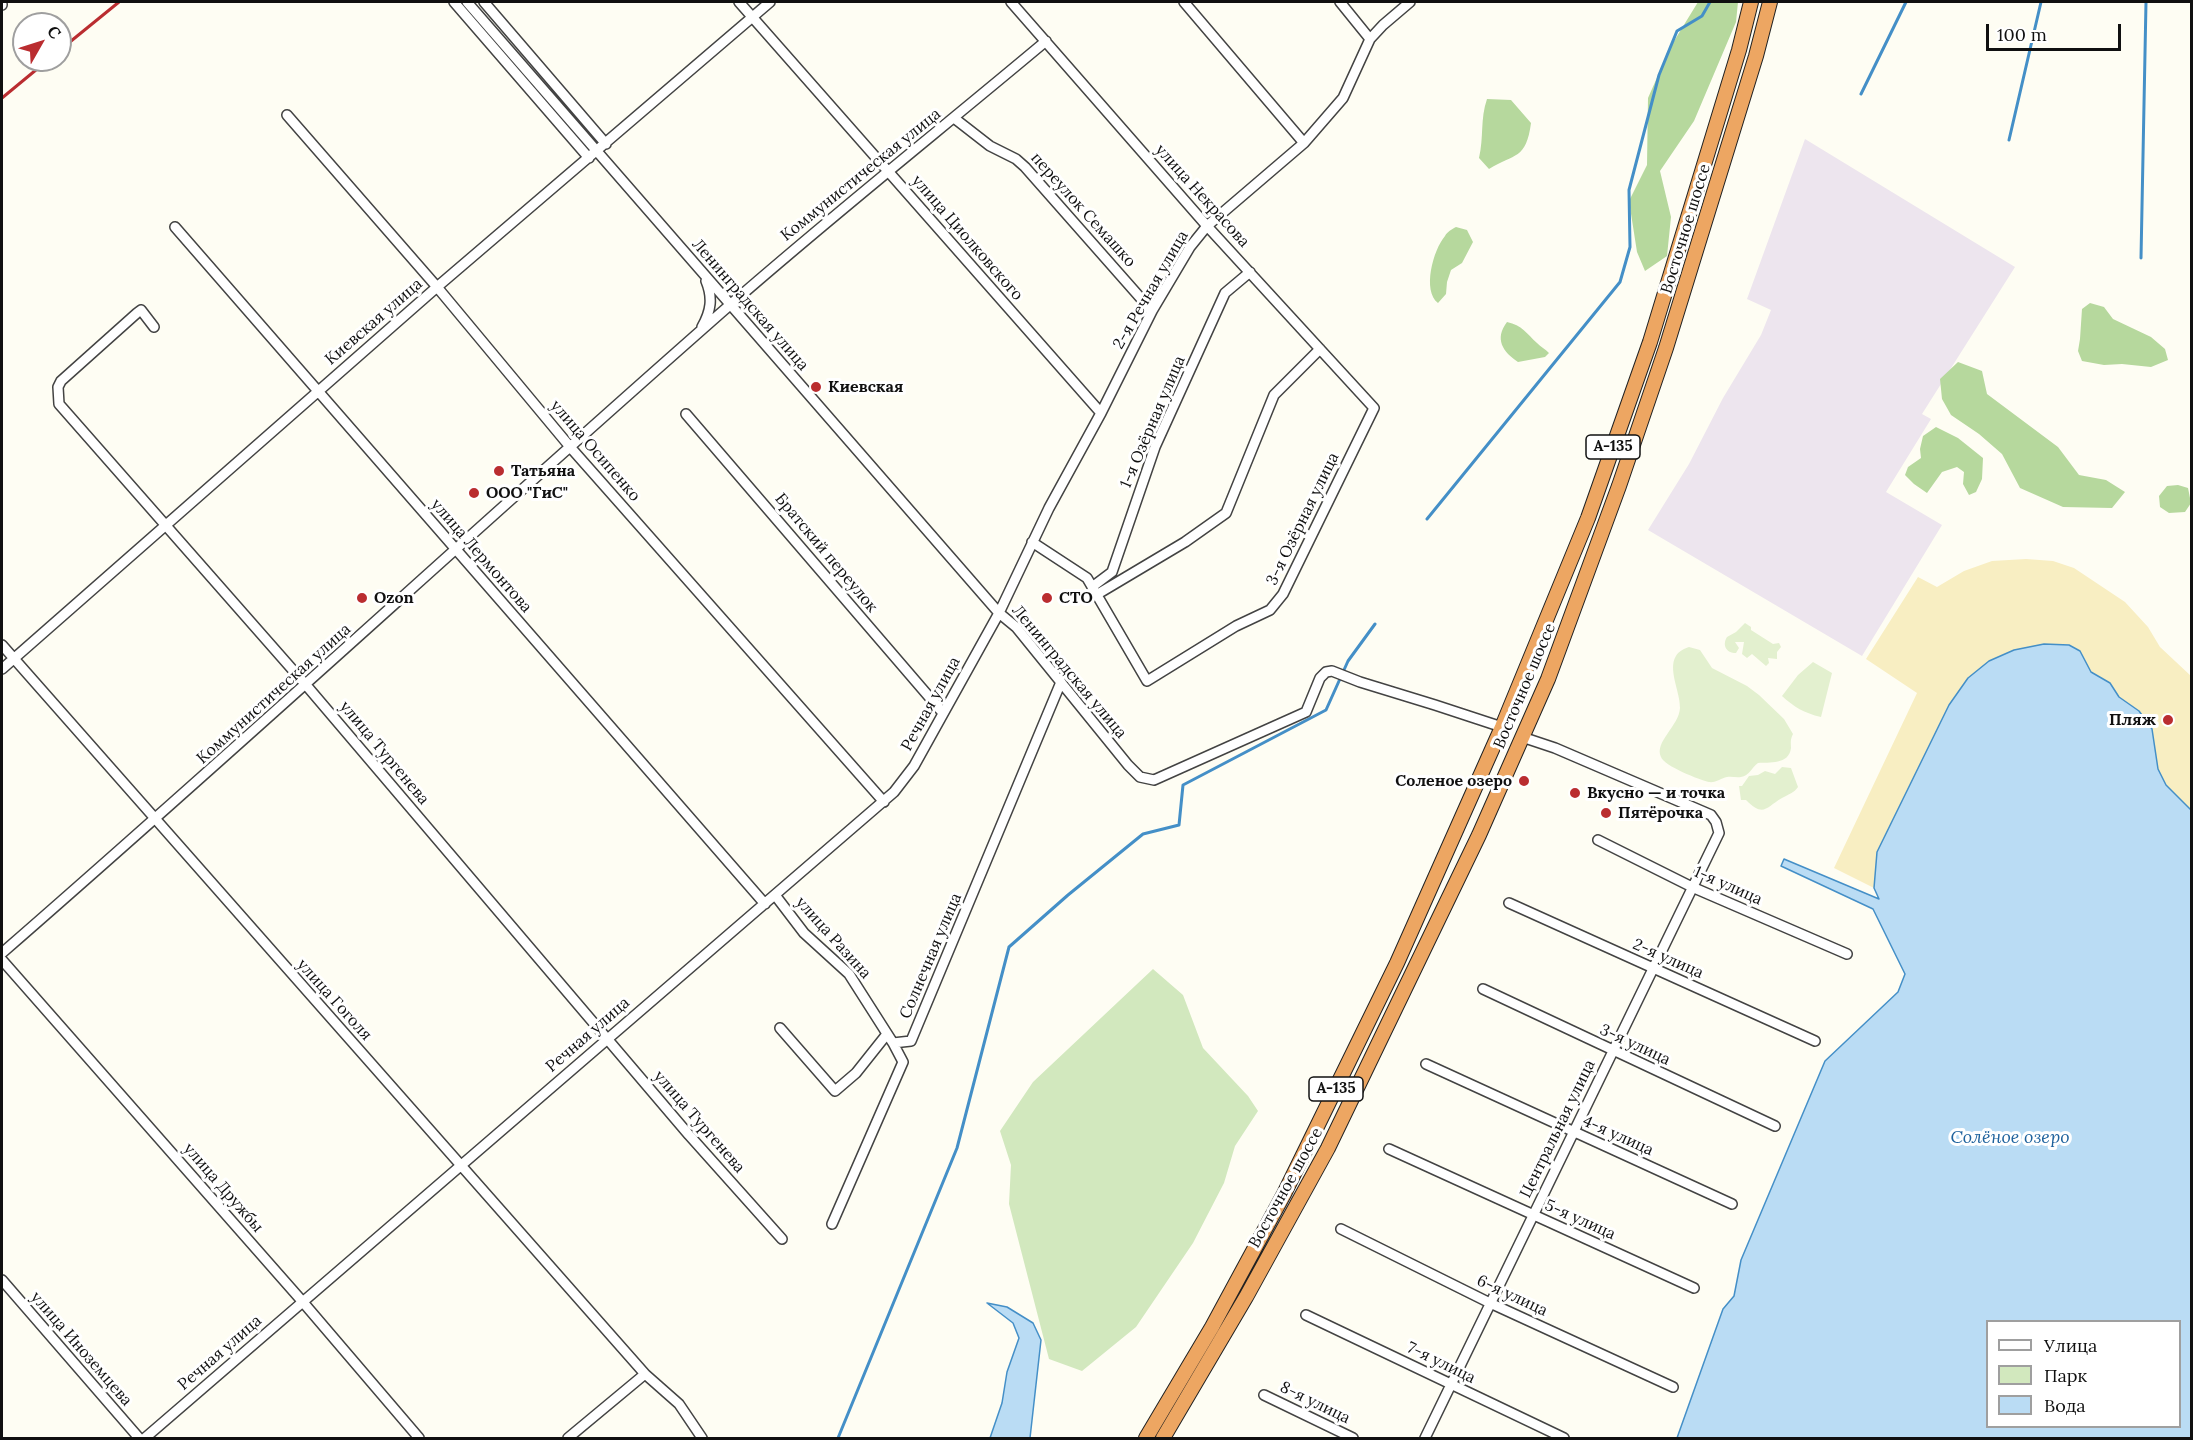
<!DOCTYPE html>
<html>
<head>
<meta charset="utf-8">
<style>
	body { margin:0 }
	#map { position:relative; width:2193px; height:1440px; overflow:hidden; background:#fefdf3; font-family:Lora,serif }
	canvas { display:block }
	.frame { position:absolute; inset:0; border:3px solid #101010; pointer-events:none }
	.legend { position:absolute; left:1986px; top:1320px; width:195px; height:108px; box-sizing:border-box; background:#fff; border:2px solid #9f9f9f; margin:0; padding:8px 10px; list-style:none; font-size:18px; color:#101010 }
	.legend li { display:flex; align-items:center; gap:12px; height:30px }
	.legend b { width:30px; border:2px solid #9f9f9f }
	.north { position:absolute; left:12px; top:12px; width:60px; height:60px; box-sizing:border-box; background:#fff; border:2px solid #9f9f9f; border-radius:50%; rotate:51deg; font-size:16px; font-weight:700; line-height:24px; text-align:center; color:#101010 }
	.north::after { content:''; display:block; margin:auto; width:21px; height:27px; background:#ba2d30; clip-path:polygon(50% 0,100% 100%,50% 72%,0 100%) }
	.scale { position:absolute; left:1986px; top:24px; width:135px; height:27px; box-sizing:border-box; border:3px solid #101010; border-top:0; padding-left:8px; font-size:18px; line-height:21px; white-space:nowrap; color:#101010; -webkit-text-stroke:4px #fff; paint-order:stroke }
</style>
</head>
<body>
<div id="map">
<canvas width="2193" height="1440"></canvas>
<div class="frame"></div>
<ul class="legend">
<li><b style="height:8px;background:#fff"></b>Улица</li>
<li><b style="height:16px;background:#d2e8be"></b>Парк</li>
<li><b style="height:16px;background:#badcf4"></b>Вода</li>
</ul>
<div class="north">С</div>
<div class="scale">100 m</div>
</div>
<script>
const context = document.querySelector('canvas').getContext('2d');
context.lineJoin = 'round';
function fillPath(path, color) {
  context.fillStyle = color;
  context.fill(path, 'evenodd');
}
function trace(path, color, width, dash) {
  context.strokeStyle = color;
  context.lineWidth = width;
  context.lineCap = dash ? 'butt' : 'round';
  context.setLineDash(dash || []);
  context.stroke(path);
}
function write(font, color, halo, rows, align = 'center') {
  context.font = font + ' Lora,serif';
  context.lineWidth = 6;
  context.setLineDash([]);
  context.textBaseline = 'middle';
  context.strokeStyle = halo;
  context.fillStyle = color;
  for (const [text, x, y, turn = 0] of rows) {
    context.save();
    context.translate(x, y);
    context.rotate((+turn || 0) * Math.PI / 180);
    context.textAlign = isNaN(turn) ? turn : align;
    if (halo) context.strokeText(text, 0, 0);
    context.fillText(text, 0, 0);
    context.restore();
  }
}
const industrial = new Path2D(`
	M1805 139 2015 267 1922 414 1931 419 1886 492 1942 525 1862 656 1648 530 1689 464 1723 398 1761 335 1771 310 1747 299Z`);
const green = new Path2D(`
	M1153 969 1183 995 1203 1048 1248 1096 1258 1111 1235 1146 1224 1183 1193 1243 1136 1327 1082 1371 1049 1359 1009 1204 1011 1165 1000 1131 1033 1082Z`);
const forest = new Path2D(`
	M1698 2H1738L1736 22 1694 121 1660 171 1671 217 1667 256 1645 271 1637 252 1629 201 1647 165 1648 98 1671 46Z
	M1487 99 1511 100 1531 123C1526 160 1515 153 1489 169L1479 158C1484 137 1480 119 1487 99Z
	M1456 227 1467 230 1473 242 1462 263 1451 270 1447 282 1446 294 1438 303C1422 291 1433 250 1445 236 1447 232 1452 229 1456 227Z
	M2090 303 2104 307 2113 319 2151 337 2165 349 2168 360 2151 367 2122 364 2104 365 2082 361 2078 351 2080 339 2082 309Z
	M1507 322C1522 325 1527 334 1537 343 1541 347 1545 349 1549 353L1545 357 1518 362C1503 352 1494 339 1507 322Z
	M1958 362 1982 371 1987 394 2058 447 2079 475 2106 480 2125 492 2112 508 2063 507 2020 488 2002 454 1979 434 1951 415 1942 399 1940 379Z
	M1936 427 1958 438 1983 458 1982 479 1976 492 1969 495 1963 484 1964 472 1957 467 1942 472 1927 493 1914 484 1905 475 1908 467 1921 458 1920 449 1923 436Z
	M2178 485 2188 488 2191 503 2185 512 2169 513 2160 507 2159 496 2167 486Z`);
const sand = new Path2D(`
	M2026 559 2053 561 2074 568 2125 602 2148 627 2160 647 2191 676V810L2166 785 2157 769 2152 729 2139 711 2119 697 2110 683 2091 672 2079 651 2069 645 2044 644 2014 650 1877 852 1874 888 1834 868 1917 693 1866 659 1918 577 1937 587 1964 571 1992 561Z`);
const pitch = new Path2D(`
	M1745 623 1751 627V630L1773 644 1779 643 1781 647 1777 652V659L1768 658 1769 663 1766 666 1752 654 1747 658 1742 654 1744 642H1735L1739 648 1736 653C1726 653 1722 645 1727 637L1736 632Z
	M1689 647 1700 650 1712 668 1747 686 1759 695 1784 719 1793 734C1790 740 1791 742 1791 748 1789 765 1769 762 1758 763 1752 767 1749 776 1741 777 1736 778 1732 776 1727 777 1721 778 1716 783 1709 782 1700 780 1664 766 1661 757 1654 742 1679 726 1680 708 1681 689 1659 656 1689 647Z
	M1813 662 1832 673 1821 717C1804 713 1794 707 1782 696L1798 675Z
	M1782 767 1791 768 1798 787C1794 793 1789 794 1782 798 1766 807 1764 818 1746 800H1741L1739 786H1742L1749 776 1758 775 1765 771 1775 774Z`);
const water = new Path2D(`
	M2044 644 2069 645 2080 651 2091 672 2110 683 2119 697 2139 711 2152 729 2158 769 2166 785 2191 810V1438H1677L1723 1309 1734 1296 1741 1260 1825 1061 1898 992 1905 974 1873 909 1781 866 1784 859 1879 899 1874 888 1877 852 1949 705 1968 678 1989 661 2014 650ZM1988 1322H2180V1426H1988Z
	M987 1303 1007 1307 1033 1323 1041 1340 1030 1438H990L1002 1403 1007 1372 1019 1338 1013 1323Z`);
const stream = new Path2D(`
	M1861 94 1906 2
	M2009 140 2041 2
	M2141 258 2146 2
	M1427 519 1620 282 1630 247 1629 190 1659 75 1677 31 1702 16 1710 2
	M838 1438 957 1148 1009 947 1068 895 1143 834 1179 825 1183 785 1326 710 1348 661 1375 624`);
const minor = new Path2D(`
	M454 2 589 158
	M467 2 999 613 1016 627 1128 765 1140 777 1154 780 1306 712 1320 678 1326 672 1332 671 1360 682 1435 705 1502 727
	M484 2 606 144
	M739 2 1101 413
	M1011 2 1207 226 1374 408 1283 594 1270 610 1236 626 1147 681 1087 578 1032 542
	M1184 2 1304 143
	M1340 2 1370 39
	M2 4V5
	M287 115 437 287 571 448 884 802
	M954 118 990 146 1016 159 1025 167 1152 311
	M175 227 765 904
	M154 327 141 310 137 313 61 381 58 387 59 404 306 685 689 1135 782 1239
	M702 327C711 311 713 298 706 281
	M686 414 943 713
	M1092 587 1112 572 1155 447 1225 293 1250 272
	M1096 595 1185 542 1226 513 1274 395 1320 349
	M2 645 645 1374 679 1404 702 1438
	M2 669 437 287 770 2
	M1598 840 1692 887 1847 954
	M775 895 804 933 849 974 893 1043
	M1509 903 1815 1041
	M2 953C247 740 486 519 731 304 834 214 941 129 1046 41
	M2 960 302 1301 419 1438
	M1483 989 1775 1126
	M780 1028 835 1091 856 1073 887 1034
	M1426 1064 1732 1204
	M1389 1149 1694 1288
	M832 1224 903 1062 893 1043 911 1041 1061 682
	M1341 1229 1490 1303 1673 1387
	M2 1280 139 1438
	M1306 1315 1564 1438
	M1264 1395 1353 1438
	M145 1438 894 792 914 766 999 613 1049 508 1101 413 1152 311 1190 247 1207 226 1304 143 1343 98 1370 39 1383 25 1410 2
	M568 1438 645 1374
	M1425 1438 1719 833 1716 822 1711 815 1555 748 1522 737`);
const highway = new Path2D(`
	M1146 1438 1212 1327 1284 1194 1397 963 1502 727 1588 518 1650 342 1739 50 1751 2
	M1163 1438 1246 1297 1328 1148 1479 835 1548 679 1619 486 1666 348 1756 56 1770 2`);
const rail = new Path2D(`
	M60 50 119 2
	M2 98 48 60`);
const markers = [
	[816,387,6,"#ba2d30"],
	[499,471,6,"#ba2d30"],
	[474,493,6,"#ba2d30"],
	[362,598,6,"#ba2d30"],
	[1047,598,6,"#ba2d30"],
	[2168,720,6,"#ba2d30"],
	[1524,781,6,"#ba2d30"],
	[1575,793,6,"#ba2d30"],
	[1606,813,6,"#ba2d30"]
];
const shields = [
	[1613,447,54],
	[1336,1089,54]
];
const shieldNames = [
	["А-135",1613,447],
	["А-135",1336,1089]
];
const streetNames = [
	["Коммунистическая улица",861,175,-39],
	["улица Некрасова",1202,196,48],
	["переулок Семашко",1083,210,48],
	["Восточное шоссе",1686,229,-73],
	["улица Циолковского",967,238,49],
	["2-я Речная улица",1151,290,-60],
	["Ленинградская улица",750,305,49],
	["Киевская улица",374,322,-41],
	["1-я Озёрная улица",1153,422,-67],
	["улица Осипенко",595,451,49],
	["3-я Озёрная улица",1303,519,-64],
	["Братский переулок",826,553,50],
	["улица Лермонтова",481,556,49],
	["Ленинградская улица",1069,672,50],
	["Восточное шоссе",1525,686,-67],
	["Коммунистическая улица",274,694,-42],
	["Речная улица",931,704,-61],
	["улица Тургенева",384,753,50],
	["1-я улица",1728,886,24],
	["улица Разина",833,938,48],
	["Солнечная улица",931,956,-67],
	["2-я улица",1668,959,24],
	["улица Гоголя",334,1000,48],
	["Речная улица",588,1035,-41],
	["3-я улица",1635,1045,25],
	["улица Тургенева",699,1122,49],
	["Центральная улица",1558,1129,-64],
	["4-я улица",1618,1136,24],
	["улица Дружбы",223,1188,49],
	["Восточное шоссе",1286,1188,-61],
	["5-я улица",1580,1220,24],
	["6-я улица",1512,1296,25],
	["улица Иноземцева",81,1349,49],
	["Речная улица",220,1353,-41],
	["7-я улица",1441,1363,26],
	["8-я улица",1315,1403,26]
];
const poiNames = [
	["Киевская",828,387],
	["Татьяна",511,471],
	["ООО \"ГиС\"",486,493],
	["Ozon",374,598],
	["СТО",1059,598],
	["Пляж",2156,720,"right"],
	["Соленое озеро",1512,781,"right"],
	["Вкусно — и точка",1587,793],
	["Пятёрочка",1618,813]
];
const waterNames = [
	["Солёное озеро",2010,1138]
];
fillPath(industrial, '#ede5ee');
fillPath(green, '#d2e8be');
fillPath(forest, '#b6d89d');
fillPath(sand, '#f8eec2');
fillPath(pitch, '#e3f0cf');
fillPath(water, '#badcf4');
trace(water, '#448fc7', 1.5);
trace(stream, '#448fc7', 3);
trace(minor, '#434343', 12);
trace(highway, '#212121', 16);
trace(minor, '#fff', 9);
trace(highway, '#eda662', 14);
trace(rail, '#ba2d30', 3);
for (const [x, y, r, color] of markers) {
  const dot = new Path2D();
  dot.arc(x, y, r, 0, 2 * Math.PI);
  context.fillStyle = color;
  context.fill(dot);
  trace(dot, '#fff', 2);
}
for (const [x, y, w] of shields) {
  const box = new Path2D();
  box.roundRect(x - w / 2, y - 12, w, 24, 4.5);
  context.fillStyle = '#fff';
  context.fill(box);
  trace(box, '#101010', 1.5);
}
write('bold 15px', '#101010', null, shieldNames);
write('16px', '#101010', '#fff', streetNames);
write('bold 16px', '#101010', '#fff', poiNames, 'left');
write('italic 18px', '#1e629d', '#fff', waterNames);
</script>
</body>
</html>
